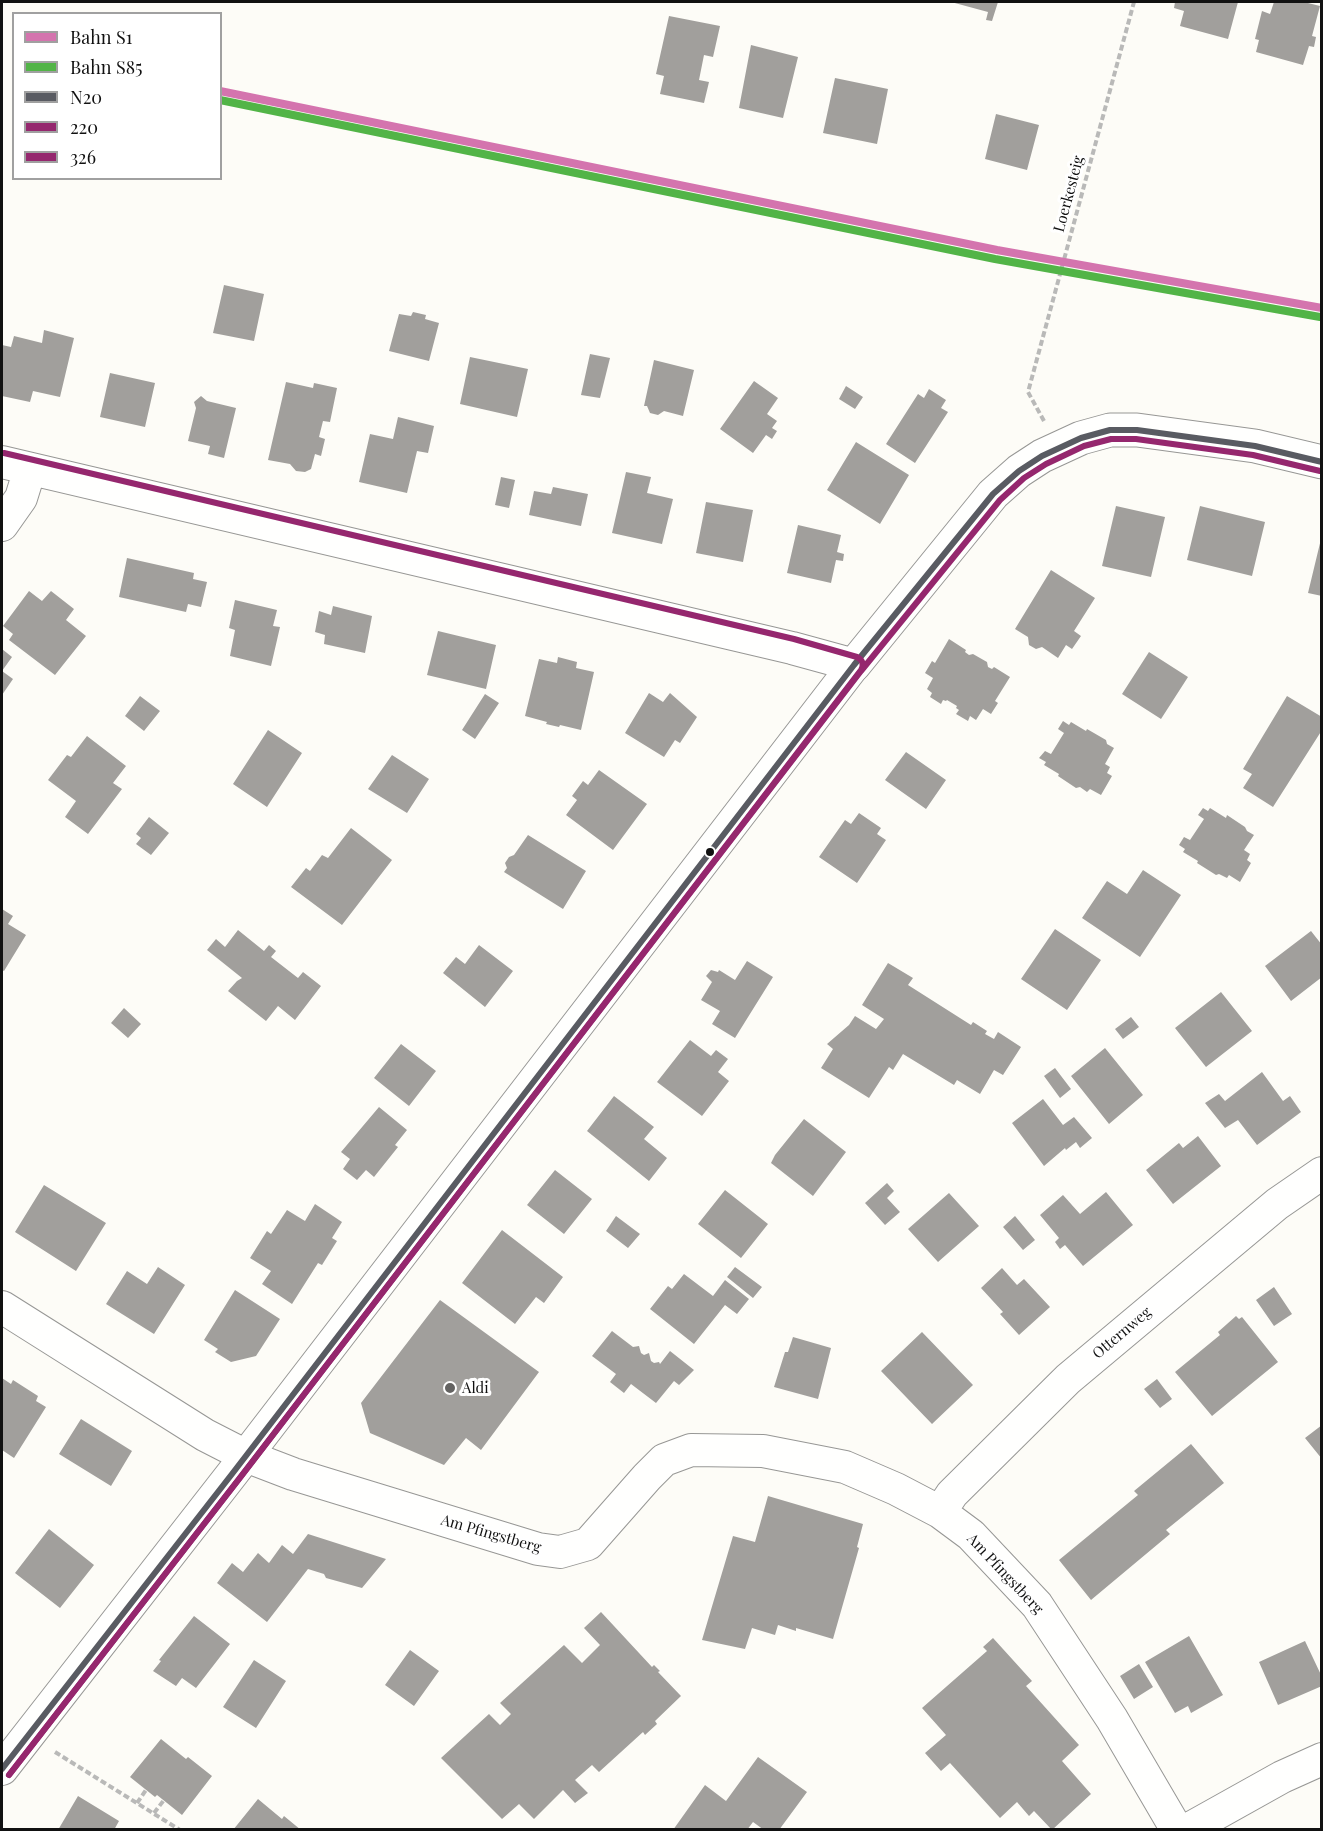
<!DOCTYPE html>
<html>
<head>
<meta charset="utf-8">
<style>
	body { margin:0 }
	#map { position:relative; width:1323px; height:1831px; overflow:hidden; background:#fdfcf7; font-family:"Playfair Display",serif }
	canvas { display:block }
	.frame { position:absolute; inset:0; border:3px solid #111; pointer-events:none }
	.legend { position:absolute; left:12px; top:12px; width:210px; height:168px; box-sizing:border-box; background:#fff; border:2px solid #a0a0a0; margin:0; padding:8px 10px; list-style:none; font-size:18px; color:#111 }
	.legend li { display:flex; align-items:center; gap:12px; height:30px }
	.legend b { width:30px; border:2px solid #a0a0a0 }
</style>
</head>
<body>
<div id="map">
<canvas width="1323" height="1831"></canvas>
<div class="frame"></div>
<ul class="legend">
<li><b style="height:8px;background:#d474ae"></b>Bahn S1</li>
<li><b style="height:8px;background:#52b447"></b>Bahn S85</li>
<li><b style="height:8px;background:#595b62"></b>N20</li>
<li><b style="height:8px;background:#95276e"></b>220</li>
<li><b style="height:8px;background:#95276e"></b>326</li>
</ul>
</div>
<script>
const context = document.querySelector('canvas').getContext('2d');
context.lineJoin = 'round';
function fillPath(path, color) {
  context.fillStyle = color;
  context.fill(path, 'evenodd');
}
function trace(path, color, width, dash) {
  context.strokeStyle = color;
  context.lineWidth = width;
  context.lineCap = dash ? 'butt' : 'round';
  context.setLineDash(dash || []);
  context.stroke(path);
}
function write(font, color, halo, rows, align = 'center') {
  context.font = font + ' "Playfair Display",serif';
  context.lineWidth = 6;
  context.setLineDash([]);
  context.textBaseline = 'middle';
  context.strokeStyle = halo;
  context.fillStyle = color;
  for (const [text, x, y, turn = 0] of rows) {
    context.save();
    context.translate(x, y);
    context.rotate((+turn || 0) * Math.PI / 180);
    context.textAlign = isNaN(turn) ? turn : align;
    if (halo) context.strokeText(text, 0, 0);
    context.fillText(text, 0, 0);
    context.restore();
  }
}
const building = new Path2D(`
	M951 2H998L992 21 986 20 988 12Z
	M1175 2H1238L1228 39 1180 26 1184 11 1174 8Z
	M1274 2H1304L1320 6 1312 36 1316 37 1314 47 1309 46 1303 65 1256 52 1259 40 1255 39 1262 11 1270 14Z
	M669 16 720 26 713 57 704 55 699 80 709 82 704 103 660 94 664 76 656 74Z
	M751 45 798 57 783 118 739 108Z
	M835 78 888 89 877 144 823 133Z
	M996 114 1039 125 1027 170 985 159Z
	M224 285 264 294 254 341 213 333Z
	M413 312 426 315 425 319 439 323 429 361 389 351 399 314 411 316Z
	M44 330 74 338 60 397 33 391 30 402 2 396V345L11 347 14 336 42 343Z
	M590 354 610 358 600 398 581 395Z
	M470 357 528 369 517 417 460 404Z
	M654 360 694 370 683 416 664 411 658 415 650 413 647 406H644Z
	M110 373 155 383 145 427 100 417Z
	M754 381 778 398 767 414 777 421 772 428 777 431 772 439 766 435 753 453 720 429Z
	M286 382 313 388 314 383 337 388 330 422 323 421 319 437 325 439 321 456 315 454 311 469 305 472 296 471 290 464 268 460Z
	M846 386 863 397 855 409 839 399Z
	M929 389 946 400 941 408 948 412 915 463 886 444 918 394 924 398Z
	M201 396 207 401 236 408 224 458 208 454 210 446 188 441 196 408 194 402Z
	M398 417 434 426 428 453 417 451 407 493 359 482 370 434 393 439Z
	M856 442 909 475 880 524 827 490Z
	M626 472 651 477 647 493 673 499 662 544 612 533Z
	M501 477 515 480 509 508 495 505Z
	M553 487 588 494 581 526 529 515 534 491 551 494Z
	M706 502 753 510 743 562 696 553Z
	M1116 506 1165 517 1151 577 1102 566Z
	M1200 506 1265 522 1252 576 1187 560Z
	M798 525 841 535 837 552 844 554 843 561 836 560 831 583 787 573Z
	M1321 539H1322V596L1308 593Z
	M127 558 194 573 193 579 207 582 201 607 188 604 186 612 119 597Z
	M1051 570 1095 598 1074 631 1081 636 1072 649 1066 645 1058 658 1042 647 1036 649 1029 645 1028 637 1015 629Z
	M29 591 42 601 51 591 74 609 66 620 86 636 55 675 9 640 13 634 3 626Z
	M235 600 277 610 273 626 280 627 271 666 230 656 235 630 229 628Z
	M333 606 372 616 365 653 324 644 325 635 315 632 319 611 331 615Z
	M438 631 496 645 486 689 427 675Z
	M949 639 966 650 965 652 969 655 973 654 987 662 988 667 992 669 994 667 1010 677 995 701 998 703 991 714 983 709 976 720 970 716 968 721 956 714 959 710 956 708 957 706 947 700 946 701 943 700 941 704 930 697 932 693 927 689 933 678 925 673 932 661 935 663Z
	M2 649 12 657 2 671 13 679 2 695Z
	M1149 652 1188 677 1161 719 1122 694Z
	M558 657 577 662 576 668 594 672 581 730 560 725 559 727 546 724 547 722 525 716 539 659 557 663Z
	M649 693 663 702 670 693 697 717 680 743 675 740 664 757 625 733Z
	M485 694 499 703 475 739 462 730Z
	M140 696 160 711 144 731 125 716Z
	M1287 696 1322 717V730L1273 807 1243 788 1252 774 1243 769Z
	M1063 721 1069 725 1071 722 1086 731 1087 729 1106 740 1107 744 1114 748 1105 764 1110 767 1107 773 1112 776 1101 795 1090 789 1087 792 1080 787 1076 788 1058 776 1059 774 1044 765 1046 762 1039 758 1045 751 1051 754 1064 733 1058 729Z
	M268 730 302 753 267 807 233 784Z
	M87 736 126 766 113 783 122 789 88 834 65 817 76 801 48 780 67 755 71 757Z
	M906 752 946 780 926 809 885 780Z
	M392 755 429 779 407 813 368 789Z
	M599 770 647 804 613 850 566 815 577 800 572 796 583 781 588 785Z
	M1203 808 1208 811 1210 808 1226 818 1227 815 1245 827 1247 831 1254 835 1244 850 1250 854 1247 860 1251 863 1240 882 1229 875 1227 878 1219 874 1216 875 1197 863 1198 861 1183 852 1185 849 1179 845 1184 837 1190 840 1204 819 1198 815Z
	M859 813 881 828 877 834 886 840 857 883 819 857 845 820 851 824Z
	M149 817 169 833 151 855 136 844 141 838 136 834Z
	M351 828 392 860 342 925 291 887 306 868 310 871 322 855 328 858Z
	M528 835 586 871 563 909 504 872 507 868 505 863 509 857 514 855Z
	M1143 870 1181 895 1140 957 1082 918 1107 881 1127 894Z
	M2 909 13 916 8 924 26 935 4 971 2 970Z
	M1055 929 1101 960 1067 1010 1021 979Z
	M238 930 264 951 269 945 276 951 271 957 298 978 303 972 321 986 295 1020 278 1006 266 1021 228 991 237 981 242 978 207 950 216 939 225 947Z
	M1311 931 1322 945V977L1291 1001 1265 966Z
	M479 945 513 971 485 1007 443 973 456 957 465 964Z
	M747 961 773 977 735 1038 712 1024 720 1011 701 1000 712 982 706 976 711 970 718 972 719 970 735 980Z
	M888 963 913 978 908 985 971 1025 973 1022 987 1031 985 1034 994 1039 998 1032 1021 1047 1003 1075 994 1070 980 1094 957 1080 954 1085 903 1054 893 1070 889 1067 869 1098 821 1068 833 1049 827 1044 849 1025 855 1016 876 1029 884 1019 862 1005Z
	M1221 992 1252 1031 1206 1067 1175 1028Z
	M124 1008 141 1024 128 1038 111 1023Z
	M1131 1017 1139 1027 1123 1039 1115 1029Z
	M690 1040 711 1056 716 1050 728 1059 718 1072 729 1081 702 1116 657 1082Z
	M401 1044 436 1071 409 1106 374 1078Z
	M1105 1048 1143 1095 1109 1124 1071 1076Z
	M1055 1068 1071 1089 1060 1098 1044 1076Z
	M1262 1072 1283 1101 1290 1096 1301 1112 1257 1145 1238 1120 1225 1128 1205 1103 1219 1094 1225 1101Z
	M614 1096 654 1127 644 1139 667 1158 649 1181 587 1131Z
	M1043 1099 1063 1125 1074 1117 1092 1138 1080 1148 1076 1142 1066 1150 1065 1148 1044 1166 1012 1123Z
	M379 1107 407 1130 395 1145 398 1147 374 1177 366 1170 357 1180 343 1169 350 1159 341 1152Z
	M804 1119 846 1152 813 1196 771 1163 775 1155Z
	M1198 1136 1221 1166 1173 1204 1146 1170 1179 1143 1183 1148Z
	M555 1170 592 1199 564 1234 527 1205Z
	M887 1183 894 1191 887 1198 900 1212 885 1225 865 1203Z
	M44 1185 106 1223 76 1271 15 1232Z
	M725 1190 768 1224 741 1258 698 1224Z
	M1106 1192 1133 1225 1083 1266 1065 1245 1060 1249 1055 1242 1059 1238 1040 1215 1063 1195 1080 1214Z
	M949 1193 979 1226 938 1262 908 1229Z
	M315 1204 342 1222 332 1238 337 1241 322 1265 318 1263 292 1304 262 1284 271 1271 250 1258 267 1231 271 1234 287 1210 305 1221Z
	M616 1216 640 1234 628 1248 606 1231Z
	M1015 1216 1035 1240 1023 1250 1003 1227Z
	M502 1230 563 1277 544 1303 536 1297 515 1324 462 1283Z
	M158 1267 185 1285 154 1334 106 1304 127 1271 147 1284Z
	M735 1267 762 1287 753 1298 727 1277Z
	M1002 1268 1017 1285 1024 1279 1050 1307 1019 1335 1000 1314 1003 1312 981 1288Z
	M684 1274 713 1296 725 1280 749 1299 737 1314 725 1305 694 1344 650 1309 668 1286 672 1289Z
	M1274 1287 1292 1314 1274 1326 1256 1300Z
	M235 1290 280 1319 256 1356 231 1362 215 1352 218 1349 204 1340Z
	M440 1300 539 1372 481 1450 466 1438 444 1465 370 1433 361 1403Z
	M1236 1316 1239 1319 1242 1317 1278 1362 1212 1416 1175 1372 1220 1335 1218 1332Z
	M612 1331 633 1347 639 1346 641 1353 644 1355 649 1353 651 1361 654 1363 659 1362 660 1364 670 1351 694 1370 679 1385 674 1381 656 1403 631 1384 624 1393 610 1382 616 1374 592 1356Z
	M922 1332 973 1385 932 1424 881 1371Z
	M793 1337 831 1348 818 1399 774 1387 785 1352H788Z
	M2 1378 11 1384 13 1380 38 1396 36 1401 46 1407 14 1458 2 1450Z
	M1157 1379 1172 1399 1160 1408 1144 1389Z
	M81 1419 132 1451 111 1486 59 1454Z
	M1322 1425V1459L1305 1438Z
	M1191 1444 1224 1483 1166 1530 1170 1534 1091 1600 1059 1560 1138 1495 1134 1491Z
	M768 1496 863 1524 857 1547 859 1548 833 1639 796 1628V1631L778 1625 775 1635 752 1628 745 1649 702 1640 733 1536 755 1542Z
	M49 1529 94 1565 60 1608 15 1573Z
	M308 1534 386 1559 362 1588 326 1578 324 1574 308 1569 267 1622 217 1583 232 1563 243 1572 258 1553 269 1563 282 1545 293 1554Z
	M601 1612 652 1667 654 1665 660 1671 658 1672 681 1696 655 1721 657 1724 645 1735 643 1732 599 1772 592 1765 575 1780 588 1793 575 1803 563 1790 534 1819 519 1804 502 1819 441 1758 489 1714 500 1725 511 1714 500 1703 564 1645 582 1663 600 1645 584 1628Z
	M194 1616 230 1644 196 1688 182 1678 176 1686 153 1671 161 1661 159 1660Z
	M1189 1636 1223 1695 1191 1713 1188 1706 1175 1713 1145 1662Z
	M993 1638 1032 1681 1026 1686 1079 1745 1062 1761 1091 1794 1052 1830 1034 1811 1029 1816 1017 1802 1000 1818 950 1763 941 1771 925 1753 946 1735 922 1708 987 1651 983 1647Z
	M1305 1641 1322 1677V1686L1278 1705 1259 1662Z
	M410 1650 439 1671 414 1706 385 1685Z
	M254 1660 286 1681 256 1728 223 1707Z
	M1139 1664 1153 1687 1134 1699 1120 1676Z
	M161 1739 186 1759 188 1757 212 1776 182 1815 157 1795 155 1797 130 1777Z
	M758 1757 807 1792 779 1830H764L753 1822 747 1830H673L705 1785 726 1801Z
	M78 1796 119 1821 114 1830H58Z
	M258 1799 282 1819 284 1816 301 1830H233Z`);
const path = new Path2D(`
	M1044 421 1028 392 1134 2
	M55 1752 180 1830
	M137 1803 146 1790
	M154 1813 164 1800`);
const minor = new Path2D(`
	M2 462 792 648 854 665 232 1474 2 1769
	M2 525 21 498 30 469
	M2 1307 205 1435 246 1456 293 1474 538 1549 560 1552 588 1544 647 1477 664 1460 691 1450 763 1451 845 1467 896 1489 940 1512 971 1535 1037 1605 1112 1719 1177 1830
	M940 1512 952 1494 1068 1379 1277 1204 1322 1173
	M1187 1830 1282 1777 1322 1759`);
const tertiary = new Path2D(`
	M854 665 993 494 1019 471 1042 456 1081 438 1110 430H1137L1255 446 1322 462`);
const bus1 = new Path2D(`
	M2 1769 232 1474 854 665 993 494 1019 471 1042 456 1081 438 1110 430H1137L1255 446 1322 462`);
const bus2 = new Path2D(`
	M9 1775 239 1479 861 671 1000 500 1024 478 1046 464 1084 446 1111 439H1136L1253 455 1320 471`);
const bus3 = new Path2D(`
	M4 453 794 639 857 657C863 660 864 665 861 670L239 1479 9 1775`);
const rail1 = new Path2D(`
	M220 91 997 250 1322 308`);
const rail2 = new Path2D(`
	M220 100 995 259 1320 317`);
const markers = [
	[710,852,5,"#111"],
	[450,1388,6,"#646362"]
];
const streetNames = [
	["Loerkesteig",1069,194,-75],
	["Otternweg",1122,1333,-40],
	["Am Pfingstberg",491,1534,16],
	["Am Pfingstberg",1005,1574,47]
];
const poiNames = [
	["Aldi",462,1388]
];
fillPath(building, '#a19f9c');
trace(minor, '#979795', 34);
trace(tertiary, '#979795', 35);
trace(path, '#b9b9b8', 4, [6, 3]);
trace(minor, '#fffffe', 32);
trace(tertiary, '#fffffe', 33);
trace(bus1, '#595b62', 6);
trace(bus2, '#95276e', 6);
trace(bus3, '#95276e', 6);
trace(rail1, '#d474ae', 8);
trace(rail2, '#52b447', 8);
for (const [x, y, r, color] of markers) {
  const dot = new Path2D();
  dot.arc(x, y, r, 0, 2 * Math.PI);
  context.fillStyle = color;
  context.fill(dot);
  trace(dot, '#fff', 2);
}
write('15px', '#111', '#fff', streetNames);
write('15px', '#111', '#fff', poiNames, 'left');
</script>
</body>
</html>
